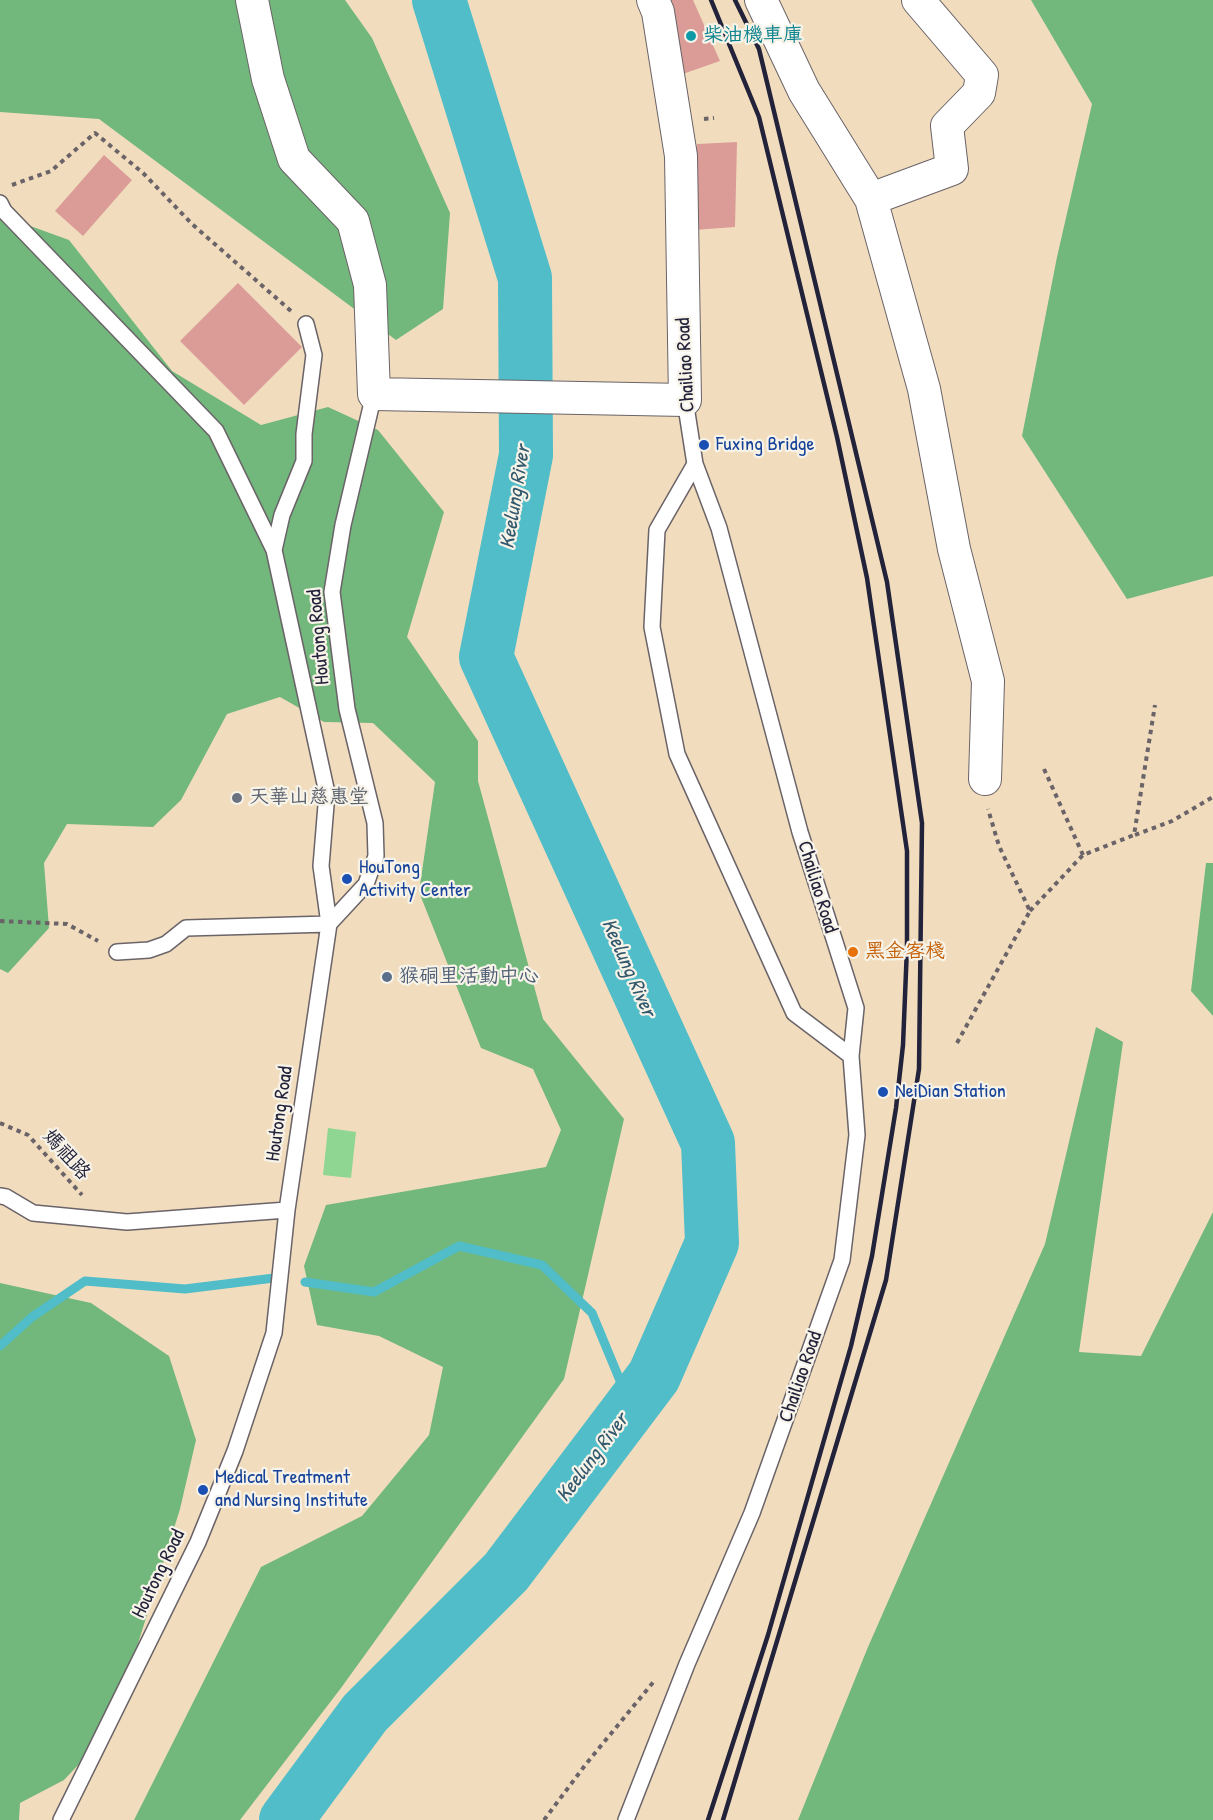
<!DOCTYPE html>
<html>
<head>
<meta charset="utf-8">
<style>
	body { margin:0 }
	canvas { display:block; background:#f1ddbd }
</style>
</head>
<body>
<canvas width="1213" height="1820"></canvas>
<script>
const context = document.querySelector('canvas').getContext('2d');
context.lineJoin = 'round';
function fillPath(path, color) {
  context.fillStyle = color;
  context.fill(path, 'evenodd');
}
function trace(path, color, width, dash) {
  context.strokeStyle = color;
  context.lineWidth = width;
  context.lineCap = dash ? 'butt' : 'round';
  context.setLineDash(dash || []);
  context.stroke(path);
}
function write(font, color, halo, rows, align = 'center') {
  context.font = font + ' "Patrick Hand","LXGW WenKai TC",sans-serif';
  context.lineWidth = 4.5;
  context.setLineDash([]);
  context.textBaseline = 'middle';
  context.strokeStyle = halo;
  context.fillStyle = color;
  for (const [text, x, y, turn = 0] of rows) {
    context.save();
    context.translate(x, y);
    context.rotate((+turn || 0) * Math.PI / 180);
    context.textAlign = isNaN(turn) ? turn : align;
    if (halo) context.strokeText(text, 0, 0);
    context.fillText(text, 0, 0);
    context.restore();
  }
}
const green = new Path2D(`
	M328 1128 356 1132 351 1178 323 1175Z`);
const forest = new Path2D(`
	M0 0H345L372 38 450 213 443 309 396 340 99 119 0 112Z
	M1031 0H1213V576L1127 599 1022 436 1057 257 1092 104Z
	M0 215 69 240 172 371 261 425 328 407 378 430 444 512 407 637 478 741V781L543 1019 624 1119 564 1379 341 1688 240 1820H134L261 1567 362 1516 429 1435 443 1367 379 1336 317 1325 304 1266 326 1205 546 1167 561 1130 533 1069 481 1048 419 892 435 782 373 723 324 722 280 697 227 714 181 800 153 827 67 824 44 863 49 928 8 973 0 969Z
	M1206 863H1213V1016L1191 991Z
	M1096 1027 1123 1042 1079 1352 1141 1356 1213 1212V1820H798L868 1647 1045 1244Z
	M0 1283 91 1303 169 1356 196 1440 180 1509 111 1730 64 1780 20 1803 19 1820H0Z`);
const stream = new Path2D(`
	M305 1282 374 1292 459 1246 542 1265 592 1313 631 1407
	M0 1346 32 1317 85 1281 185 1289 274 1278`);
const river = new Path2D(`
	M286 1820 365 1713 506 1572 654 1376 712 1243 708 1143 486 657 526 455 525 278 439 0`);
const building = new Path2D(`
	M665 0H693L720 61 677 76Z
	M737 142 735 227 694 230 697 144Z
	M104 155 132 180 83 236 55 211Z
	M238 283 302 347 244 405 180 341Z`);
const path = new Path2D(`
	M704 119 714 118
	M12 185 51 171 95 133 143 173 192 224 291 311
	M1044 769 1083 855
	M1135 835 1172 821 1213 797
	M1030 911 1083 855 1134 835 1155 705
	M0 921 67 924 98 941
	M957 1043 1030 911 999 846 988 809
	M0 1123 28 1135 82 1195
	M544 1820 586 1764 655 1680`);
const lane = new Path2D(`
	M0 203 4 211 216 431 274 550 327 793 321 866 329 924 186 928 166 944 149 950 117 952
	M695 464 657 530 652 627 677 754 794 1013 851 1056
	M274 550 282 515 304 461V434L314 355 306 324
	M0 1196 6 1197 33 1213 127 1222 287 1210
	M61 1820 198 1542 235 1451 274 1333 287 1210 329 924 366 884 376 856 375 823 347 709 332 592 343 525 374 394
	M626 1820 687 1664 752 1513 842 1260 857 1135 851 1056 856 1008 800 832 719 528 695 464 685 400`);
const street = new Path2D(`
	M252 0 268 79 294 159 353 221 370 285 374 394 685 400 681 156 658 12 653 0
	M761 0 804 91 871 199 924 389 954 549 988 681 985 779
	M871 199 952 169 947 126 979 93 982 75 918 0`);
const rail = new Path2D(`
	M708 1820 768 1635 851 1346 872 1256 896 1108 903 1045 907 947V851L867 578 837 437 759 117 711 0
	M723 1820 886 1280 919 1069 922 823 887 582 759 49 735 0`);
const markers = [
	[691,36,6,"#0f9aa8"],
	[704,445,6,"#1a4fb4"],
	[237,798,6,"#6b7280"],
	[347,879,6,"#1a4fb4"],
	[853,952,6,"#e8710a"],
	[387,977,6,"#5c6f8a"],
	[883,1092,6,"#1a4fb4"],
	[203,1490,6,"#1a4fb4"]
];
const cultureNames = [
	["柴油機車庫",703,36]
];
const streetNames = [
	["Chailiao Road",686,365,-93],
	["Houtong Road",319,637,-95],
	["Chailiao Road",817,887,73],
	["Houtong Road",280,1114,-82],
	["媽祖路",66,1155,48],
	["Chailiao Road",801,1377,-71],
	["Houtong Road",159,1574,-64]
];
const transitNames = [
	["Fuxing Bridge",716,445],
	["HouTong",359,868],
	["Activity Center",359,891],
	["NeiDian Station",895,1092],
	["Medical Treatment",215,1478],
	["and Nursing Institute",215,1501]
];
const worshipNames = [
	["天華山慈惠堂",249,798]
];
const foodNames = [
	["黑金客棧",865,952]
];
const serviceNames = [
	["猴硐里活動中心",399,977]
];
const waterNames = [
	["Keelung River",516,497,-81],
	["Keelung River",628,968,66],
	["Keelung River",593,1458,-53]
];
fillPath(green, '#8ed691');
fillPath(forest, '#72b77b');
trace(stream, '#50bdc9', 9);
trace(river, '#50bdc9', 54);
fillPath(building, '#db9c97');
trace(lane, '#6a6368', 18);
trace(street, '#6a6368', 34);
trace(path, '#6a6368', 4, [4.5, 4.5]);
trace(lane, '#fff', 15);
trace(street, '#fff', 32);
trace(rail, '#22223b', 4.5);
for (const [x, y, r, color] of markers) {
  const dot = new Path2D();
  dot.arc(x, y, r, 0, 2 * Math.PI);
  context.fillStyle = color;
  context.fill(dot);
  trace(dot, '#f7f3e8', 2);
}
write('20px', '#0d838f', '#f7f3e8', cultureNames, 'left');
write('20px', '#22223b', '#f7f3e8', streetNames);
write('20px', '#164399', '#f7f3e8', transitNames, 'left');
write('20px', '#5b616d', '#f7f3e8', worshipNames, 'left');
write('20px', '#c56008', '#f7f3e8', foodNames, 'left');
write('20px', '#4e5e75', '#f7f3e8', serviceNames, 'left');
write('italic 21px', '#32586d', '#f7f3e8', waterNames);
</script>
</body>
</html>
